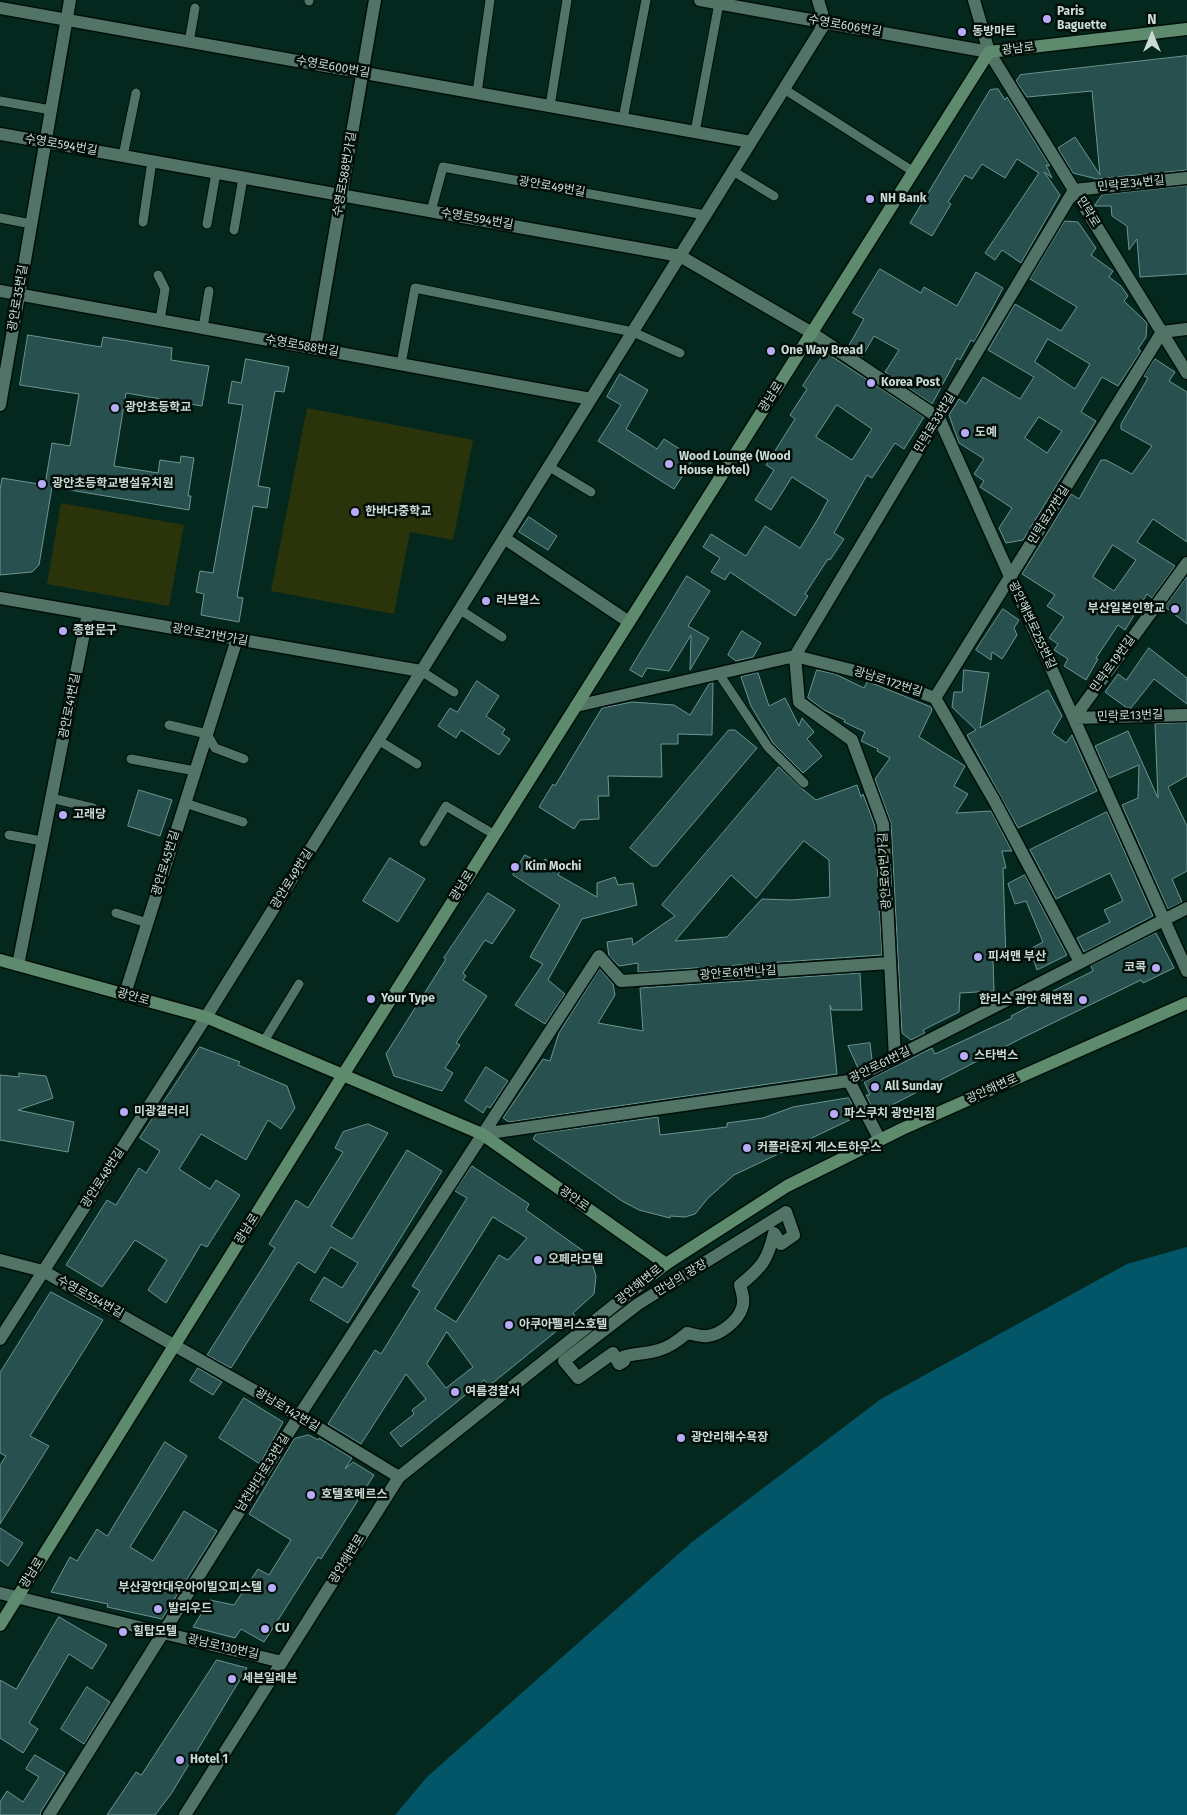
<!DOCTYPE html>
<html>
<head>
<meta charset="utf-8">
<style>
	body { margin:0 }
	#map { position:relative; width:1187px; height:1815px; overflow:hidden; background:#05281e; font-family:"Fira Sans",sans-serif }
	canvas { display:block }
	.north { position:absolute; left:1127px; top:10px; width:50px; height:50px; -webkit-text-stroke:4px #030e09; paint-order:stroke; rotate:0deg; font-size:14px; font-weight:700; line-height:20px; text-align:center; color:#c9dbd4 }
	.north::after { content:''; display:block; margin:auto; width:18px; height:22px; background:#c9dbd4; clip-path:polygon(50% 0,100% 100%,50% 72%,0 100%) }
</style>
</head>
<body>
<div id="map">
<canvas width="1187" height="1815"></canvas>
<div class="north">N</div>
</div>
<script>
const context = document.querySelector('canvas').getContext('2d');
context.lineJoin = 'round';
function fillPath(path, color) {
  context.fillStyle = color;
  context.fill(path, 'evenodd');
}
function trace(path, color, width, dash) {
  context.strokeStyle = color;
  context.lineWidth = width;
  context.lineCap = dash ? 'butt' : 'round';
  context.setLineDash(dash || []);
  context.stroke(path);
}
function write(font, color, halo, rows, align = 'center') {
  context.font = font + ' "Fira Sans","Noto Sans KR",sans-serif';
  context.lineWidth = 5;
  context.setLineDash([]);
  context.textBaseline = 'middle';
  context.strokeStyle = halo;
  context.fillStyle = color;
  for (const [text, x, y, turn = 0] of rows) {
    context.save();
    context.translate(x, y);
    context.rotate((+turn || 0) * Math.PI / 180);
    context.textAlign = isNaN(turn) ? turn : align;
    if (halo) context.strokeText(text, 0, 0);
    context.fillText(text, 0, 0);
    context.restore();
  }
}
const green = new Path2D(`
	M307 408 473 440 453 540 410 532 394 614 271 591Z
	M61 503 184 525 169 606 47 584Z`);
const water = new Path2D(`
	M1187 1247V1815H395L427 1777 692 1542 881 1399 1127 1264Z`);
const building = new Path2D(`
	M1187 56V170L1097 179 1073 173 1058 148 1075 137 1100 175 1092 91 1027 97 1016 81 1020 75Z
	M998 89 1005 100 1007 97 1050 166 1046 165 1052 178 1044 172 1060 195 1021 263 1002 250 995 260 985 253 1039 173 1017 159 1005 178 982 164 972 179 965 175 948 202 951 204 932 236 910 223 990 90Z
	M1187 186V274L1140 277 1137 239 1129 250 1127 226 1112 216 1111 206H1094L1102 195Z
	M1065 221 1078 222 1096 248 1091 255 1113 271 1109 277 1121 286 1128 296 1124 301 1147 323 1146 337 1138 349 1141 351 1118 386 1102 377 1081 412 1096 421 1023 540 1006 543 999 528 1012 508 980 487 984 481 974 474 984 459 959 443 949 415 959 399 966 404 983 377 1020 399 1034 377 988 350 1015 304 1061 331 1077 307 1030 279ZM1048 339 1090 364 1075 389 1035 362ZM1039 417 1062 431 1047 453 1025 438Z
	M880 269 921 293 924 287 957 306 976 272 1003 288 974 342 971 340 960 360 957 358 932 404 885 372 899 350 874 336 862 357 848 347 864 319 853 313Z
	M28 335 101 347 103 337 172 348 171 360 209 366 202 406 126 393 114 466 158 473 160 460 180 463 181 456 194 458 188 496H191L189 510 52 487 39 565 32 572 0 575V490L2 478 45 485 52 443 70 446 79 394 20 385Z
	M825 352 924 417 904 449 895 443 872 478 867 475 834 533 844 539 830 560 828 559 805 594 808 596 795 616 730 572 725 580 711 572 720 558 703 547 711 534 746 556 765 526 800 548 819 517 828 500 792 477 771 510 755 500 774 470 766 465 795 419 790 415 807 389 803 386ZM837 405 872 429 852 460 816 437Z
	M246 359 289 367 284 392 275 391 258 486 270 488 267 508 253 506 237 597 243 598 239 622 201 615 204 594 196 592 200 571 213 573 243 405 228 403 232 381 241 383Z
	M1155 359 1175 372 1169 381 1187 392V542L1153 519 1137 542 1175 566 1152 598 1147 594 1125 630 1118 625 1096 658 1098 659 1086 680 1064 666 1068 659 1054 650 1058 644 1049 638 1064 617 1047 606 1055 595 1022 574 1071 494 1079 499 1101 460H1106L1132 474 1152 446 1121 429V424L1148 378 1144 376ZM1113 545 1136 560 1114 591 1093 577Z
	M620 374 648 390 626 429 657 449 664 439 694 458 674 489 598 441 621 405 607 397Z
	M529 517 557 536 548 550 519 532Z
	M687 576 710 591 688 626 709 638 690 670 691 635 669 671 647 668 642 677 630 670Z
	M1187 577V624L1165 607Z
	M1003 609 1019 620 1014 628 1017 635 1002 659 992 652 991 660 976 650Z
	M742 631 761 643 753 657 736 661 728 655Z
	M1149 648 1187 678V704L1154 679 1131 708H1127L1105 692 1118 674 1126 680Z
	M817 670 835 674 864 688 867 682 877 685 931 707 932 710 919 737 965 766 954 786 968 794 956 813 991 811 1012 851H1002L1006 868H1003L1006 958H993L994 991 960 993 959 1012 923 1030 925 1033 911 1040 902 1033 891 823 875 779 890 758 877 751 878 749 861 741 865 732 844 722 845 720 824 710 808 698Z
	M964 670 989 673 980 728 1048 690 1062 716 1052 733 1066 743 1072 735 1097 791 1018 828 967 735 976 730 952 707 954 692H962Z
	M758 673 769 706 785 698 799 726 802 718 814 732 807 739 822 756 803 773 773 743 751 706 741 677Z
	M477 681 499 696 486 716 505 729 502 734 510 739 499 755 461 730 456 738 438 726 450 708 457 712Z
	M713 683 712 735 678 734V744H661L662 777 608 776 609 796H598L599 819 580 820 574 829 539 807 553 784 555 786 602 708 632 702 674 705 690 715 709 684Z
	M1187 723V776L1168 787 1187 826V871L1172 879 1182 902 1168 909 1122 805 1138 798 1139 765 1109 778 1095 746 1128 731 1158 798 1155 724Z
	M729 730H735L757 748 657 866H652L630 848Z
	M779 767 800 787 816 800 857 785 861 797 863 794 875 826 882 955 638 972V963L619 966 609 956 607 942 632 938 633 945 675 916 662 905ZM804 841 829 860 830 897 791 900 762 899 727 937 675 941 731 875 756 898Z
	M139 790 172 800 160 836 128 826Z
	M1107 812 1153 916 1084 952 1077 938 1110 922 1104 910 1123 901 1110 873 1056 899 1030 850Z
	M525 855 542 864 545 859 561 869 558 875 597 897V883L615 877 618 885 633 883 637 905 582 919 548 980 565 994 545 1024 515 1005 543 964 530 957 560 905 513 875Z
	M390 858 425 879 398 922 363 901Z
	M1025 875 1067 955 1037 970 1030 949 1043 942 1026 901 1015 904 1008 884Z
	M488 893 515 910 492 944 485 940 463 973 466 976 463 980 487 996 456 1043 460 1045 445 1068 453 1073 442 1091 394 1076 386 1054 446 959 444 958Z
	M1156 933 1174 968 1143 983 1141 980 1022 1038 890 1106 877 1112 876 1108 873 1109 866 1095H870L864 1082 932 1048 935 1054 1012 1018 1011 1016 1054 994 1053 991 1093 971 1091 966Z
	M600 969 613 984 615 995 598 1023 643 1031 640 988 860 973 862 1010H832L830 1005 837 1074 509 1122 503 1118 543 1059 550 1061 559 1033Z
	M870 1043 872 1060 858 1068 848 1046Z
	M200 1047 240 1062 238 1065 287 1086 295 1108 281 1129 268 1120 246 1160 201 1134 179 1169 210 1189 216 1180 240 1195 207 1247 201 1244 166 1303 148 1290 167 1260 135 1240 102 1287 66 1265 107 1200 116 1205 139 1168 146 1173 160 1151 140 1138Z
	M486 1067 508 1081 490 1108 487 1106 483 1113 465 1101Z
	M19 1073 46 1076 53 1098 18 1110 74 1122 68 1152 0 1140V1075L19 1077Z
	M849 1098 858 1116 734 1175 708 1198 695 1214 685 1217 670 1216V1218L639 1210 622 1201 533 1139 536 1134 658 1117 660 1135 727 1127V1123L763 1118 793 1107Z
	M368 1124 388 1133 331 1226 352 1239 407 1150 442 1171 348 1323 310 1300 324 1277 342 1288 358 1263 331 1247 315 1273 298 1262 231 1368 207 1355 275 1248 269 1244 296 1200 308 1208 343 1152 335 1148 343 1132Z
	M472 1166 529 1204 526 1210 582 1250 591 1260 596 1276 594 1294 573 1313 575 1316 489 1386 484 1380 401 1447 390 1433 414 1414 412 1410 426 1399 406 1374 361 1444 328 1424 375 1350 381 1354 420 1291 412 1286 467 1198 455 1191ZM493 1217 527 1238 508 1260 499 1255 456 1322 435 1309ZM447 1332 473 1367 446 1388 427 1364Z
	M51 1292 103 1320 30 1436 49 1446 0 1524V1465L6 1456 0 1453V1373Z
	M198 1368 222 1382 213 1395 190 1381Z
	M244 1398 283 1422 260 1464 219 1438Z
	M309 1435 318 1440 319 1438 352 1458 345 1469 353 1462 374 1475 321 1559 318 1557 264 1642 241 1629 235 1638 193 1627 210 1600 234 1605 258 1569 269 1575 291 1540 249 1514 294 1439Z
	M165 1442 187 1456 130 1547 153 1561 184 1511 217 1531 162 1619 107 1607 108 1604 51 1592 70 1557 77 1561 97 1529 107 1536Z
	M0 1528 23 1543 8 1566 0 1560Z
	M59 1617 107 1645 92 1669 69 1654 29 1723 38 1729 23 1753 0 1738V1680L16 1689Z
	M217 1660 247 1668 171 1794 155 1815H107L136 1772 141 1775Z
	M87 1687 110 1702 84 1744 61 1729Z
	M35 1755 65 1773 40 1813 41 1815H0V1802L7 1791 23 1802 39 1777 26 1769Z`);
const service = new Path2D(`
	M309 1V0
	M189 42 195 8
	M784 89 914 172
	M477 93 490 0
	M0 101 51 110
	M550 106 567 0
	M623 119 646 0
	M695 132 719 3
	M123 156 136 93
	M733 171 774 196
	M431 211 443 167 705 215
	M0 218 31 224
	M143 222 152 161
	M207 224 216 173
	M234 230 243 178
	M158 275 165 289 160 320
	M203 328 209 291
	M401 364 415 288 633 332 680 353
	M548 466 591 492
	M459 609 502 637
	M421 671 454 692
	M719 674 768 747 804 783
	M169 725 207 734 215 748 244 759
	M378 740 417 764
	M131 759 195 771
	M51 798 93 808
	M185 803 243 822
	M9 835 42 841
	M424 842 446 806 495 835
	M116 913 147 923
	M264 1041 299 984`);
const pedestrian = new Path2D(`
	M786 1212 794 1235 781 1244 774 1233C768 1260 761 1268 740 1285 742 1292 745 1301 742 1308 738 1321 720 1335 707 1336 701 1337 693 1334 687 1333 679 1340 670 1347 659 1350 647 1354 634 1353 623 1357L624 1361 619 1364 613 1353 578 1378 564 1361 638 1304Z`);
const minor = new Path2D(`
	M700 0 989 52
	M0 8 751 142
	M0 134 680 256 812 333 939 418 1187 971
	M0 291 591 399
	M315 348 375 0
	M0 405 70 0
	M504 538 629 622
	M0 598 421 671
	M935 698 1162 332 1187 329
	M576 706 795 656 879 677 935 698 994 800 1080 962
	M1074 718 1187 563
	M1074 718 1187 715
	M18 965 88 613
	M125 994 237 639
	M895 1058 883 824 852 740 799 702 795 656 1074 190 1187 178
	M849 1081 880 1140
	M482 1134 849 1081 1187 908
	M0 1260 43 1271 299 1416 399 1477
	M0 1339 206 1017 825 23 818 0
	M0 1593 282 1662
	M49 1815 299 1416 599 956 621 981 889 963`);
const tertiary = new Path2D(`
	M974 0 989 52 1187 373
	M185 1815 399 1477 666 1264`);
const secondary = new Path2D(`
	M0 960 206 1017 482 1134 666 1264 787 1186 902 1129 1187 1003
	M0 1625 343 1075 989 52 1187 29`);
const markers = [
	[1047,19,5,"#b8abf7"],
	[962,32,5,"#b8abf7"],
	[870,199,5,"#b8abf7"],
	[771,351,5,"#b8abf7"],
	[871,383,5,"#b8abf7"],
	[115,408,5,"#b8abf7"],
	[965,433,5,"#b8abf7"],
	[669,464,5,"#b8abf7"],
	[42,484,5,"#b8abf7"],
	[355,512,5,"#b8abf7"],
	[486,601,5,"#b8abf7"],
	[1175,609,5,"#b8abf7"],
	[63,631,5,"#b8abf7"],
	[63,815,5,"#b8abf7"],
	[515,867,5,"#b8abf7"],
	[978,957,5,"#b8abf7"],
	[1156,968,5,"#b8abf7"],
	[371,999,5,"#b8abf7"],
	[1083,1000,5,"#b8abf7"],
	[964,1056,5,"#b8abf7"],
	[875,1087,5,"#b8abf7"],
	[124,1112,5,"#b8abf7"],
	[834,1114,5,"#b8abf7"],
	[747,1148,5,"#b8abf7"],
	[538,1260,5,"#b8abf7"],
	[509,1325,5,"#b8abf7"],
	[455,1392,5,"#b8abf7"],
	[681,1438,5,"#b8abf7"],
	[311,1495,5,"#b8abf7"],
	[272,1588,5,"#b8abf7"],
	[158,1609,5,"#b8abf7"],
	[265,1629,5,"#b8abf7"],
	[123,1632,5,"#b8abf7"],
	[232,1679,5,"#b8abf7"],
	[180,1760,5,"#b8abf7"]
];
const poiNames = [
	["Paris",1057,12],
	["Baguette",1057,26],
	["동방마트",972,32],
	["NH Bank",880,199],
	["One Way Bread",781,351],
	["Korea Post",881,383],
	["광안초등학교",125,408],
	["도예",975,433],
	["Wood Lounge (Wood",679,457],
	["House Hotel)",679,471],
	["광안초등학교병설유치원",52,484],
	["한바다중학교",365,512],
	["러브얼스",496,601],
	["부산일본인학교",1165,609,"right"],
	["종합문구",73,631],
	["고래당",73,815],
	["Kim Mochi",525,867],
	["피셔맨 부산",988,957],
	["코콕",1146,968,"right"],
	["Your Type",381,999],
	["한리스 관안 해변점",1073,1000,"right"],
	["스타벅스",974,1056],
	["All Sunday",885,1087],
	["미광갤러리",134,1112],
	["파스쿠치 광안리점",844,1114],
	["커플라운지 게스트하우스",757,1148],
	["오페라모텔",548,1260],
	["아쿠아펠리스호텔",519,1325],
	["여름경찰서",465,1392],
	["광안리해수욕장",691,1438],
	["호텔호메르스",321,1495],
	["부산광안대우아이빌오피스텔",262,1588,"right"],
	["발리우드",168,1609],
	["CU",275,1629],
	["힐탑모텔",133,1632],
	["세븐일레븐",242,1679],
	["Hotel 1",190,1760]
];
const streetNames = [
	["수영로606번길",845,26,10],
	["광남로",1018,49,-7],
	["수영로600번길",333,67,10],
	["수영로594번길",61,145,10],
	["수영로588번가길",345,174,-80],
	["민락로34번길",1131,184,-6],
	["광안로49번길",552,187,10],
	["민락로",1088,212,58],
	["수영로594번길",477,219,10],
	["광안로35번길",18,298,-80],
	["수영로588번길",302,346,10],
	["광남로",771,397,-58],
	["민락로33번길",935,423,-59],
	["민락로27번길",1049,515,-58],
	["광안해변로255번길",1032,625,65],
	["광안로21번가길",210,635,10],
	["민락로19번길",1113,664,-54],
	["광남로172번길",888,682,18],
	["광안로41번길",70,706,-79],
	["민락로13번길",1130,716,-2],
	["광안로45번길",166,863,-73],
	["광안로61번가길",885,871,-93],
	["광안로49번길",292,879,-58],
	["광남로",462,886,-58],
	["광안로61번나길",738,973,-4],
	["광안로",133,997,16],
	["광안로61번길",880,1065,-26],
	["광안해변로",992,1089,-24],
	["광안로48번길",103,1178,-57],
	["광안로",574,1199,35],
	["광남로",247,1229,-58],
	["만남의 광장",681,1278,-31],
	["광안해변로",639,1285,-39],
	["수영로554번길",90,1297,29],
	["광남로142번길",287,1410,31],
	["남천바다로33번길",263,1473,-58],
	["광안해변로",347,1559,-58],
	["광남로",32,1573,-58],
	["광남로130번길",223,1647,13]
];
fillPath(green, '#2b330b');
fillPath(water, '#035668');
fillPath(building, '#28504f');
trace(building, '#6c9593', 1);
trace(service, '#001008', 11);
trace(pedestrian, '#001008', 15);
trace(minor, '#001008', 15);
trace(tertiary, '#001008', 15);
trace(secondary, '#001008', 15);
trace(service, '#517467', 9);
trace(pedestrian, '#517467', 12);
trace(minor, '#517467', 12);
trace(tertiary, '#517467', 12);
trace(secondary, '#5e8a6d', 12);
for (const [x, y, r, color] of markers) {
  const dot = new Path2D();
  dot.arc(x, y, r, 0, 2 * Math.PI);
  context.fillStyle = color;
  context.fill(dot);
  trace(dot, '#030e09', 2);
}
write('bold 12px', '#c9dbd4', '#030e09', poiNames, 'left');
write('12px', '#c9dbd4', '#030e09', streetNames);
</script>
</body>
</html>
